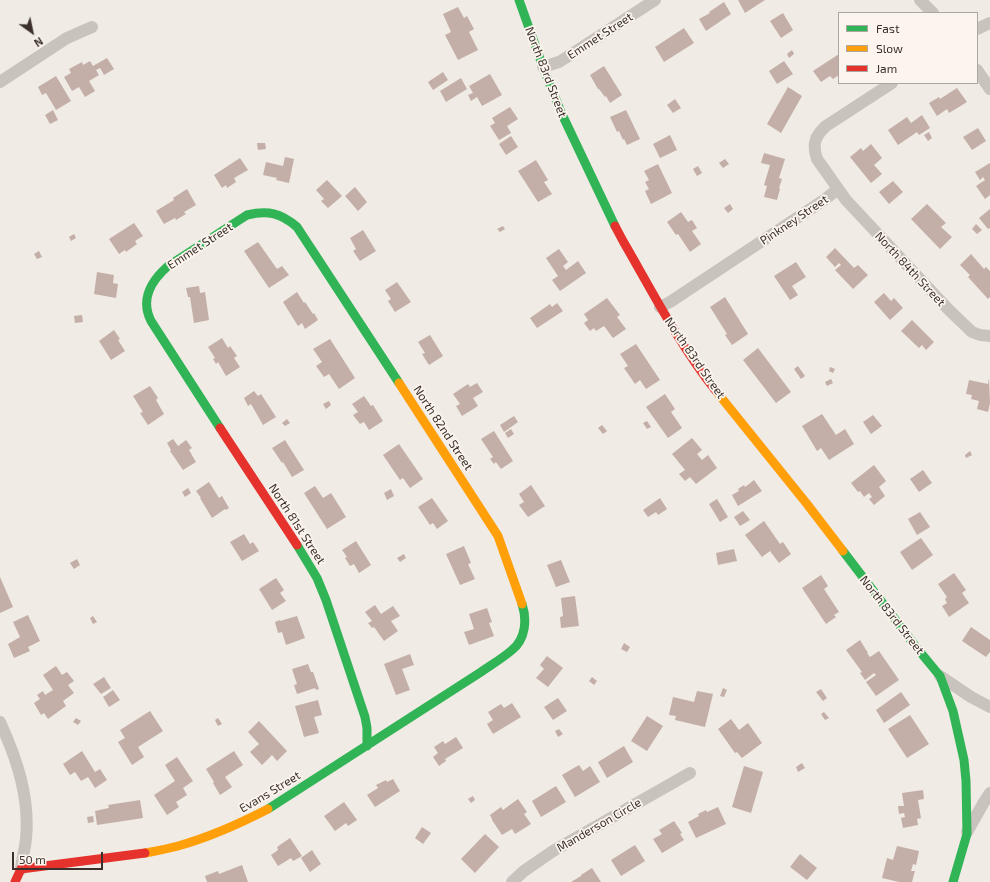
<!DOCTYPE html>
<html>
<head>
<meta charset="utf-8">
<style>
	body { margin:0 }
	#map { position:relative; width:990px; height:882px; overflow:hidden; background:#f0ebe5; font-family:"Exo 2",sans-serif }
	canvas { display:block }
	.legend { position:absolute; left:838px; top:12px; width:140px; height:72px; box-sizing:border-box; background:#fbf5ee; border:1px solid #aea6a0; margin:0; padding:5px 7px; list-style:none; font-size:12px; color:#3b302b }
	.legend li { display:flex; align-items:center; gap:8px; height:20px }
	.legend b { width:20px; border:1px solid #aea6a0 }
	.north { position:absolute; left:12px; top:12px; width:40px; height:40px; -webkit-text-stroke:3px #fbf5ee; paint-order:stroke; rotate:147deg; font-size:11px; font-weight:700; line-height:16px; text-align:center; color:#3b302b }
	.north::after { content:''; display:block; margin:auto; width:14px; height:18px; background:#3b302b; clip-path:polygon(50% 0,100% 100%,50% 72%,0 100%) }
	.scale { position:absolute; left:12px; top:852px; width:91px; height:18px; box-sizing:border-box; border:2px solid #3b302b; border-top:0; padding-left:5px; font-size:12px; line-height:14px; white-space:nowrap; color:#3b302b; -webkit-text-stroke:3px #fbf5ee; paint-order:stroke }
</style>
</head>
<body>
<div id="map">
<canvas width="990" height="882"></canvas>
<ul class="legend">
<li><b style="height:5px;background:#30b455"></b>Fast</li>
<li><b style="height:5px;background:#ff9f0a"></b>Slow</li>
<li><b style="height:5px;background:#e5322d"></b>Jam</li>
</ul>
<div class="north">N</div>
<div class="scale">50 m</div>
</div>
<script>
const context = document.querySelector('canvas').getContext('2d');
context.lineJoin = 'round';
function fillPath(path, color) {
  context.fillStyle = color;
  context.fill(path, 'evenodd');
}
function trace(path, color, width, dash) {
  context.strokeStyle = color;
  context.lineWidth = width;
  context.lineCap = dash ? 'butt' : 'round';
  context.setLineDash(dash || []);
  context.stroke(path);
}
function write(font, color, halo, rows, align = 'center') {
  context.font = font + ' "Exo 2",sans-serif';
  context.lineWidth = 3.5;
  context.setLineDash([]);
  context.textBaseline = 'middle';
  context.strokeStyle = halo;
  context.fillStyle = color;
  for (const [text, x, y, turn = 0] of rows) {
    context.save();
    context.translate(x, y);
    context.rotate((+turn || 0) * Math.PI / 180);
    context.textAlign = isNaN(turn) ? turn : align;
    if (halo) context.strokeText(text, 0, 0);
    context.fillText(text, 0, 0);
    context.restore();
  }
}
const building = new Path2D(`
	M738 0H765L745 13Z
	M724 2 731 14 706 31 699 19 710 13 709 12Z
	M458 7 464 18 467 16 474 29 469 32 478 50 458 60 445 35 451 32 443 14Z
	M783 13 793 30 781 38 770 21Z
	M684 28 694 43 664 62 655 47Z
	M792 50 794 54 789 58 787 54Z
	M839 54V75L833 79 830 76 821 82 813 71Z
	M107 58 114 69 104 75 100 68 96 70 99 75 89 81 95 91 85 97 79 87 72 91 64 77 71 73 69 69 82 62 83 65 90 61 93 66Z
	M784 61 793 74 777 84 769 71Z
	M604 66 622 95 610 103 606 96 605 97 599 89H598L590 75Z
	M443 72 448 80 433 90 428 82Z
	M490 74 502 95 482 106 477 97 471 101 468 95 473 93 469 86Z
	M56 76 71 101 56 110 46 93 42 95 38 87Z
	M461 78 467 89 446 102 440 91Z
	M788 87 802 96 781 133 767 124Z
	M957 88 967 102 949 113 947 109 937 116 929 103 939 97 940 99Z
	M675 99 681 108 673 113 667 105Z
	M510 107 518 119 507 126 511 133 499 140 490 126 495 123 492 118Z
	M53 110 58 120 50 124 45 115Z
	M626 110 640 139 627 145 624 139 623 140 619 131 617 132 610 117Z
	M922 115 930 128 919 135 917 132 898 145 888 130 907 117 911 123Z
	M978 128 986 141 972 150 963 137Z
	M929 132 932 138 928 141 924 135Z
	M670 135 677 150 660 158 653 144Z
	M511 136 518 147 506 155 499 144Z
	M257 143H265L266 149 258 150Z
	M871 144 882 158 874 165 882 174 871 183 850 157 861 148 863 151Z
	M764 153 785 159 779 178 782 179 779 188 780 189 777 200 764 197 767 186 764 185 770 165 761 163Z
	M285 157 294 159 289 183 276 180 277 178 263 175 266 162 283 166Z
	M240 158 248 170 234 178 236 182 227 188 226 185 222 188 214 175Z
	M725 159 729 164 723 168 719 163Z
	M536 160 548 180 544 182 552 194 538 202 518 171Z
	M990 163V195L985 199 976 186 985 180 983 177 980 180 975 172Z
	M658 164 672 193 651 204 645 191 649 189 645 182 649 180 644 171Z
	M698 166 702 173 697 176 693 169Z
	M327 180 342 196 328 208 321 201 324 199 316 190Z
	M893 181 903 192 889 204 879 192Z
	M355 187 367 202 358 211 345 196Z
	M187 189 196 205 184 212 186 214 176 220 175 218 164 224 156 211 174 200 173 198Z
	M730 204 733 209 728 213 724 208Z
	M927 204 946 223 941 227 952 237 940 249 911 219Z
	M990 209V228L988 229 979 218Z
	M681 212 688 222 692 220 697 228 692 231 701 244 690 252 678 234 676 235 667 222Z
	M134 223 143 236 135 241 137 244 126 252 125 250 119 254 109 239Z
	M976 224 982 230 977 234 972 229Z
	M503 226 505 229 500 232 497 229Z
	M363 230 376 251 360 261 353 251 356 249 350 238Z
	M74 234 76 238 71 241 69 237Z
	M258 242 277 269 282 266 289 275 269 288 244 251Z
	M835 248 854 268 858 265 868 275 853 289 835 270 841 265 839 263 835 267 826 257Z
	M559 249 568 262 563 266 566 270 578 261 586 273 560 291 552 280 558 276 546 258Z
	M39 251 42 257 37 259 34 254Z
	M971 254 984 269 986 267 990 271V297L988 299 968 277 970 275 960 265Z
	M796 262 806 277 792 286 798 295 790 300 774 276Z
	M97 272 114 275 113 283 118 284 116 298 94 294Z
	M397 282 411 302 395 312 388 301 391 299 385 290Z
	M199 286 200 293 205 292 209 320 194 323 190 297H188L186 288Z
	M297 292 304 303 305 302 313 314 314 313 318 320 305 329 302 323 298 326 283 302Z
	M884 293 891 301 894 298 903 308 890 320 874 302Z
	M725 297 748 334 732 345 725 335 727 334 710 307Z
	M607 298 620 315 617 317 626 329 613 338 604 326 596 331 594 328 590 331 584 323 588 320 584 314Z
	M557 303 563 311 537 328 530 318 550 304 552 307Z
	M82 315 83 322 75 323 74 316Z
	M912 320 934 342 926 350 922 345 919 348 901 331Z
	M114 330 120 339 118 340 125 351 111 360 99 341Z
	M430 335 443 356 429 365 422 354 425 353 418 342Z
	M222 338 228 348 230 346 237 356 234 358 240 367 226 376 218 362 216 364 213 359 215 358 208 347Z
	M330 339 355 378 339 389 329 374 324 377 316 366 322 362 313 349Z
	M636 344 660 380 646 389 640 380 635 384 624 368 628 366 620 354Z
	M758 348 791 392 776 403 743 360Z
	M798 366 805 376 801 379 794 369Z
	M830 367 835 369 833 373 829 371Z
	M989 378 990 403 988 412 977 409 979 401 971 399 972 395 966 394 969 380 988 384Z
	M831 379 833 383 827 386 825 382Z
	M477 383 483 392 473 398 478 406 462 416 456 406 460 404 453 394 468 384 470 387Z
	M150 386 158 398 156 400 164 414 148 425 140 413 143 412 133 396Z
	M254 391 258 396 261 394 276 417 263 425 251 404 248 406 244 398Z
	M665 394 675 409 671 412 682 428 668 438 646 407Z
	M364 396 371 406 373 405 383 421 369 430 364 422 360 424 353 415 358 412 352 404Z
	M329 401 331 405 326 409 323 404Z
	M822 414 836 435 845 429 854 444 829 460 821 448 817 451 802 426Z
	M873 415 882 426 871 434 863 422Z
	M514 416 518 422 504 432 500 425Z
	M287 419 290 423 285 426 282 423Z
	M647 421 651 427 647 429 643 423Z
	M602 425 607 431 603 434 598 428Z
	M511 429 514 434 508 438 505 433Z
	M494 431 513 461 501 469 496 462 494 464 490 459 493 457 481 439Z
	M692 438 702 450 697 454 702 460 708 455 717 468 696 484 690 477 685 481 679 474 685 470 672 454Z
	M173 439 178 446 186 440 192 448 189 450 196 462 183 470 170 451 171 450 167 443Z
	M285 440 304 470 292 477 283 462 282 463 272 448Z
	M399 444 423 479 410 488 403 478 400 480 383 455Z
	M970 451 972 455 966 458 965 455Z
	M874 465 886 481 879 487 885 496 874 505 869 499 872 497 869 493 864 497 860 491 858 492 851 483Z
	M923 470 932 483 919 492 910 479Z
	M754 480 762 491 738 506 732 495 739 491 738 489 744 485 745 487Z
	M209 482 219 498 222 496 229 508 226 510 225 509 212 518 200 498H201L196 491Z
	M531 485 545 506 528 517 519 505 524 502 519 494Z
	M315 486 323 498 331 493 346 517 327 529 304 493Z
	M188 488 191 493 185 497 182 492Z
	M391 489 394 496 387 500 384 493Z
	M432 498 448 521 437 529 433 523 430 525 418 507Z
	M660 498 667 509 658 515 656 512 648 517 643 510Z
	M717 499 728 517 720 522 709 504Z
	M743 511 750 520 740 526 734 517Z
	M920 512 930 527 917 535 908 519Z
	M764 521 780 544 783 542 791 554 779 563 770 551 762 557 745 535Z
	M244 534 250 544 253 542 259 551 242 561 230 542Z
	M921 538 933 555 912 570 900 552Z
	M356 541 371 565 359 573 354 564 350 566 345 558 347 557 342 550Z
	M464 546 471 563 468 564 475 579 460 585 446 554Z
	M734 549 737 561 718 565 716 553Z
	M404 554 406 558 400 562 397 558Z
	M77 559 80 565 74 569 70 563Z
	M561 560 570 582 556 587 547 565Z
	M954 573 966 590 962 593 969 603 949 617 942 606 947 603 945 599 947 597 938 584Z
	M821 575 828 586 824 589 839 612 834 615 836 617 826 624 802 588Z
	M0 577 13 607 0 613Z
	M276 578 284 590 280 593 286 601 272 610 259 589Z
	M575 596 579 626 561 628 560 617 563 616 561 598Z
	M375 605 381 614 393 606 400 616 391 621 398 631 384 641 374 627 372 628 368 623 372 621 365 612Z
	M487 608 492 622 489 623 494 636 469 645 464 632 474 629 469 614Z
	M28 615 40 641 28 647 30 651 14 658 8 644 20 637 13 622Z
	M93 616 97 622 93 624 90 618Z
	M297 616 305 638 286 645 282 632 278 633 275 622 280 620V621Z
	M971 627 990 640V652L986 657 962 641Z
	M860 640 868 653H867L870 657 879 651 899 680 876 696 866 682 876 675 874 673 865 680 860 673 862 672 846 650Z
	M624 643 630 647 627 652 621 649Z
	M410 654 414 665 402 669 410 690 396 695 384 664Z
	M547 656 563 668 548 687 536 678 544 669 540 665Z
	M308 664 311 672H313L319 689 316 690 315 688 297 694 294 685 297 684 292 669Z
	M56 666 62 675 67 672 74 681 68 685 74 693 63 701 66 706 48 719 44 713 41 715 34 703 40 699 37 695 43 691 45 695 53 690 43 675Z
	M104 677 111 688 101 694 93 684Z
	M592 677 597 681 594 685 589 681Z
	M723 688 727 690 724 697 720 696Z
	M821 689 827 698 823 701 816 692Z
	M113 690 120 700 109 707 103 697Z
	M697 691 713 694 705 727 675 720 676 716 669 715 673 697 694 702Z
	M901 692 910 705 884 723 876 710Z
	M558 698 567 711 553 720 544 707Z
	M318 700 322 715 314 717 319 733 304 737 295 706Z
	M512 703 521 717 493 734 487 724 493 720 488 712 501 704 504 708Z
	M150 711 163 731 138 747 144 757 132 765 118 742 125 738 120 730Z
	M824 712 829 718 825 720 821 714Z
	M910 715 929 744 907 758 888 729Z
	M647 716 663 726 647 751 631 741Z
	M76 718 81 721 78 725 73 722Z
	M218 718 222 724 218 726 215 720Z
	M731 719 739 730 748 723 762 743 742 758 737 752 735 753 718 729Z
	M259 721 287 751 277 761 272 755 262 765 250 752 259 744 248 732Z
	M559 729 563 734 558 737 555 731Z
	M456 737 463 748 445 759 446 761 439 766 433 757 438 753 434 747 443 741 445 744Z
	M624 746 633 762 607 778 598 762Z
	M82 751 95 772 100 769 107 780 95 788 88 777 81 781 75 772 70 775 63 764Z
	M234 751 243 765 225 777 232 787 220 795 213 783 214 782 206 769Z
	M177 757 193 781 183 788 187 795 176 802 179 807 167 815 154 795 175 781 165 765Z
	M802 763 805 768 798 772 796 767Z
	M579 765 583 771 590 766 600 782 575 797 562 775Z
	M744 766 763 772 751 813 732 807Z
	M393 779 400 791 375 807 367 795 378 788 376 785 386 780 387 782Z
	M556 786 566 802 541 817 532 801Z
	M923 790 924 799 918 800 921 818 917 819 918 825 903 828 901 818 905 817 904 813 899 814 898 806H904L902 793Z
	M473 796 475 800 471 803 468 799Z
	M518 799 527 812 524 814 531 824 515 834 512 829 502 835 492 820V819L490 815 501 807 503 810Z
	M140 800 143 818 97 825 95 811 109 808 108 805Z
	M344 802 357 820 348 826 346 823 335 831 324 816Z
	M718 807 726 824 696 838 688 822 699 816 698 814 706 810 707 812Z
	M93 816 94 822 88 823 87 817Z
	M674 821 682 833 680 834 684 840 662 853 653 839 662 834 659 830Z
	M422 827 431 833 423 844 415 838Z
	M485 834 499 847 475 873 461 859Z
	M290 838 302 856 293 861 291 858 278 866 271 855 278 850 277 847Z
	M635 845 645 861 621 876 611 860Z
	M897 846 919 851 916 865 913 864 911 871H915L912 882H899L882 878 887 858 893 860Z
	M312 850 321 864 310 872 301 858Z
	M800 854 817 868 807 880 790 867Z
	M242 865 248 882H207L205 876 218 871 219 874Z
	M592 868 601 882H571L581 876V875Z`);
const street = new Path2D(`
	M920 0 933 13
	M977 29 990 23
	M543 67 559 62 567 57 655 0
	M977 70 990 89
	M0 82 67 38 92 27
	M892 83 826 126C815 136 812 144 817 159L846 200 949 310 972 332 980 335 990 336
	M660 307 670 302 824 200 838 189
	M940 676 971 697 990 707
	M0 722C17 759 30 798 26 839 25 849 22 859 21 869
	M967 832 984 802 990 793
	M512 882 524 871 553 851 690 773`);
const fast = new Path2D(`
	M519 0 543 67 560 110 615 226
	M220 428 151 321C140 299 151 281 168 266L247 215C268 210 281 213 297 227L399 383
	M297 545 317 578 326 600 365 717 367 728V746
	M843 551 916 647 940 676 953 711 964 760 966 781 967 834 953 882
	M268 809 481 672C491 665 503 658 512 650 526 639 527 619 522 604`);
const slow = new Path2D(`
	M399 383 498 536 522 604
	M716 391 807 504 843 551
	M145 853C156 851 167 849 178 846 210 837 239 824 268 809`);
const jam = new Path2D(`
	M615 226 623 241C652 291 680 346 716 391
	M220 428 297 545
	M15 882 21 869 145 853`);
const streetNames = [
	["Emmet Street",600,36,-33],
	["North 83rd Street",546,72,69],
	["Pinkney Street",794,220,-34],
	["Emmet Street",200,246,-33],
	["North 84th Street",910,269,47],
	["North 83rd Street",695,358,55],
	["North 82nd Street",443,428,57],
	["North 81st Street",297,524,57],
	["North 83rd Street",892,615,52],
	["Evans Street",270,792,-31],
	["Manderson Circle",599,825,-30]
];
fillPath(building, '#c3afa7');
trace(street, '#c9c3be', 12);
trace(fast, '#30b455', 9);
trace(slow, '#ff9f0a', 9);
trace(jam, '#e5322d', 9);
write('12px', '#3b302b', '#fbf5ee', streetNames);
</script>
</body>
</html>
